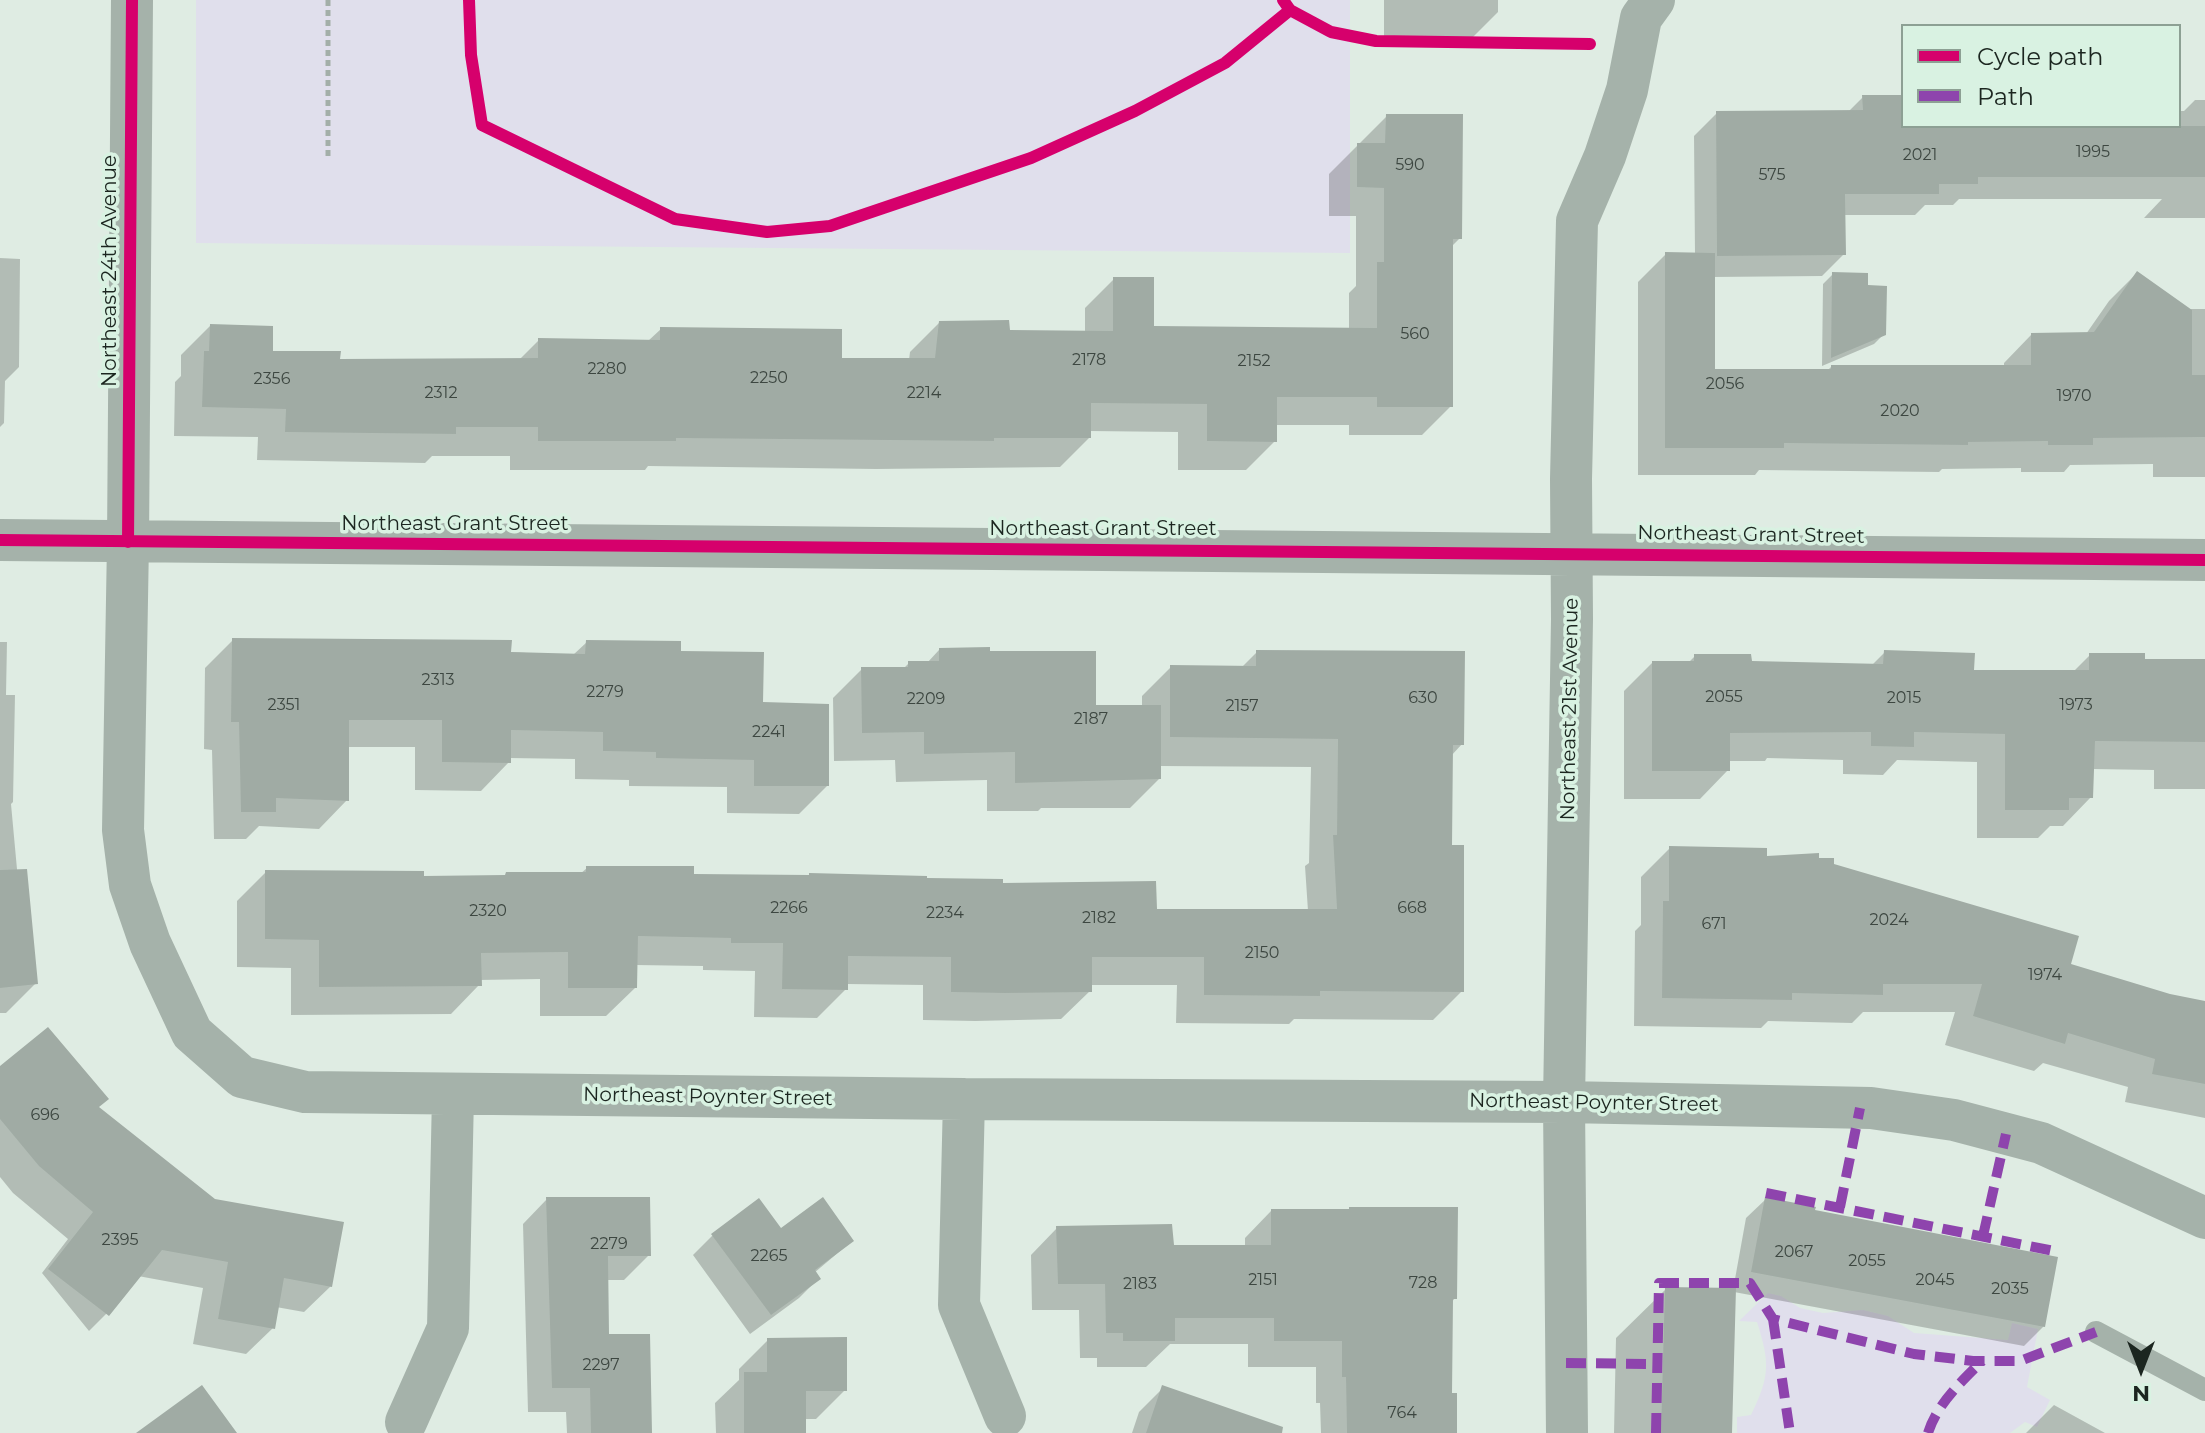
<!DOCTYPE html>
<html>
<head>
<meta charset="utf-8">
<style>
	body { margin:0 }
	#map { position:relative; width:2205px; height:1433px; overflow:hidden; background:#dfece3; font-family:Montserrat,sans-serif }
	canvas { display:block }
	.legend { position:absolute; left:1901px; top:24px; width:280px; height:104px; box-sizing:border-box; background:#d9f2e2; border:2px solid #8da094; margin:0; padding:10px 14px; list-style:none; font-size:24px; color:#1c2620 }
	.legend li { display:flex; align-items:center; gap:16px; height:40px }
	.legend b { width:40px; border:2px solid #8da094 }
	.north { position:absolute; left:2101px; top:1329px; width:80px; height:80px; -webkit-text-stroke:6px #d9f2e2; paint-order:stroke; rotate:180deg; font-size:22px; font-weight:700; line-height:32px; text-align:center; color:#1c2620 }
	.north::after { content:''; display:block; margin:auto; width:28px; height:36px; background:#1c2620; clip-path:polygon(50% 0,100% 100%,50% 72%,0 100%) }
</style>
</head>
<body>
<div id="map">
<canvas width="2205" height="1433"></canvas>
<ul class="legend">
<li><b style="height:10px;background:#d6006c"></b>Cycle path</li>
<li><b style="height:10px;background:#8e44ad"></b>Path</li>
</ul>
<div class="north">N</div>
</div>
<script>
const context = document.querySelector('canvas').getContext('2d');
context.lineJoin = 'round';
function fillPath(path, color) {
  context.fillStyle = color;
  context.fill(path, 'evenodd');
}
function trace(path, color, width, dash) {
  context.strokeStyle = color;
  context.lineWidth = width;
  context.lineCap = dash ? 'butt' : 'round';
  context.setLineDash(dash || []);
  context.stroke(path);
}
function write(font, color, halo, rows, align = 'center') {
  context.font = font + ' Montserrat,sans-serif';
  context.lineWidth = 7;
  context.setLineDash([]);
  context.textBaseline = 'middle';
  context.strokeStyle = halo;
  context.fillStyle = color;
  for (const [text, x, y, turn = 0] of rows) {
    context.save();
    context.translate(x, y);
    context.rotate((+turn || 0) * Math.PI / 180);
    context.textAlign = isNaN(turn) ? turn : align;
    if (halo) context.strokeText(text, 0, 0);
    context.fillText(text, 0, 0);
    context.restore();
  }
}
const green = new Path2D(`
	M196 0H1350V253L196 243Z
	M1768 1293 1781 1296 1800 1308 1823 1313 1863 1310 1888 1316 1914 1333 2008 1340 2012 1323 2038 1329 2027 1387 2050 1400 2037 1427 2025 1422 2010 1433H1737V1417L1751 1415C1770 1376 1770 1363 1757 1322L1739 1321Z`);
const shadow = new Path2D(`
	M1384 0H1498V12L1469 41 1384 40Z
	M1863 97H1903V126H2179V111H2184L2195 100H2205V218H2144L2162 199H1959L1953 205H1925L1915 215H1843L1844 254 1822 276 1713 277V371H1827L1831 367H2004V363L2031 335 2086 334 2109 301 2137 273 2187 309H2205V477H2153V464L2070 465 2064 472H2021V468L1942 469 1939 472 1759 470 1755 475H1638V282L1666 254 1695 255 1694 136 1717 113 1848 112Z
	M1387 116 1460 238 1451 247V406L1422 435H1349V425H1275V441L1246 470H1178V432L1089 431V438L1060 467 876 469 648 466 645 470H510V456H432L425 463 257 460 258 437 174 436 175 382 181 376V355L210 326 271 353 338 361 519 360 539 340 648 341 661 329 840 360H909L910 352 939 323 1008 332 1085 333V308L1114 279 1152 328 1349 329V293L1356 286V216H1329V174Z
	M0 258 20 259 19 367 5 381 4 423 0 427Z
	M1833 274 1866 287 1884 334 1874 344 1822 366 1823 284Z
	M233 640 573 655 587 642 679 653 761 704 827 786 799 814 727 813V787L629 786V780L575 779V759L509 758V762L481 791 415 790V747H347V800L319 829 259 826 246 839H214L212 750 204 749 205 668Z
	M0 642H7L6 695H15L13 802 11 804 18 880 35 984 6 1013H0Z
	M939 650 988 653 1094 707H1142V696L1171 667 1241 668 1257 652 1462 744 1451 756 1450 847 1462 991 1433 1020 1294 1019 1289 1024 1176 1023 1177 985H1090V991L1061 1019 975 1021 923 1020V985L846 984V989L817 1018 754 1017 755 971 703 970V966L635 965V988L606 1016H540V979L479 980V985L451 1014 291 1015V968L237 967V901L266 872 422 878 580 874 587 868 692 876 925 880 1001 885 1155 911H1308L1305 866 1309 863 1311 767 1159 766V779L1130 808H1041L1038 811H987V780L896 782 895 760 834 761 833 698 862 669H903L909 663H927Z
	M1885 652 1972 672H2073L2090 655 2143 661H2205V789H2154V770L2092 769 2091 797 2063 826H2050L2038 838H1977V762L1897 760 1883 775 1843 774V760L1767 758 1765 761H1728V770L1700 799H1624V691L1652 663H1688L1695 656 1750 662 1871 666Z
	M1670 848 1765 859 1817 860 2069 966 2169 996 2205 1003V1118L2125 1102 2128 1087 2043 1063 2034 1071 1945 1045 1955 1012H1863L1852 1023 1768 1021 1761 1028 1634 1026 1635 931 1641 925V877Z
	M0 1069 97 1108 214 1201 331 1286 304 1312 276 1307 273 1328 246 1354 193 1344 203 1288 138 1276 115 1305 89 1331 42 1273 68 1239 13 1193 0 1177Z
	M547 1199 649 1255 624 1280H606L607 1336 650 1433H567L566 1412H528L523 1224Z
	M1766 1199 1813 1211 2044 1326 2024 1346 1734 1292 1730 1433H1614L1616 1338 1666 1289 1733 1290 1746 1218Z
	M1271 1211 1455 1298 1451 1303 1450 1395 1455 1433H1321L1320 1403H1316V1367H1248V1344H1170L1146 1367H1097V1358H1080L1079 1310H1032L1031 1255 1057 1228 1172 1247H1245V1238Z
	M781 1230 852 1241 814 1273 818 1279 799 1298 750 1334 693 1255 712 1236Z
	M768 1340 845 1390 816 1419H804V1433H716L715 1403 739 1380V1369Z
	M1163 1388 1261 1433H1132L1139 1412Z
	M2054 1405 2105 1433H2026Z`);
const building = new Path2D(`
	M1862 95H1903V126H2205V177H1978V184H1939V194H1845L1846 255 1717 256 1716 111 1863 110Z
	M1386 114H1463L1462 239H1453V407H1377V397H1277V442L1207 441V404L1091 403V438H994V441L676 438V441H538V427H456V434L285 432 286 409 202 407 204 351H209L210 324 273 326V351H341L340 359 538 358V338L660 340V327L842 329V358H935L939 321 1009 320 1010 330 1113 331V277H1154V326L1377 328V262H1384V188L1357 187V143H1385Z
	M1665 252 1715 253V369H1831V365H2031V333L2094 332 2137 271 2192 310V375H2205V437L2093 438V445H2048V441L1968 442V445L1784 443V448H1665Z
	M1832 272 1868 273V285L1887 286 1886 335 1831 358Z
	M232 638 512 640 511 652 585 654 586 640 681 641V651L764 652 763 702 829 704V786H754V760L656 758V752L603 751V732L511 730V763L442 762V720H349V801L276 798V812H241L239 722H231Z
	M990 647V651H1096V705H1161V779L1015 783V752L924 754V732L862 733 861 667H908V661H939V648Z
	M1256 650 1465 651 1464 745H1453L1452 845H1464V992L1320 991V996L1204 995V957H1092V992L1005 993 951 992V957L848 956V990L782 989 783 943H731V938L638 936 637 988H568V952L481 953 482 986 319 987V940L265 939V870L424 871V876L505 875 506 872H586V866H694V874L809 875V873L927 876V878L1003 879V883L1156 881 1157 909H1337L1333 835H1337L1338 739 1170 737V665L1256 666Z
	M1884 650 1975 653 1974 670H2089V653H2145V659H2205V742L2095 741 2093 798H2069V810H2005V734L1914 732V747L1871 746V732L1730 733V771H1652V661H1694V654H1751L1752 661 1883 664Z
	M1669 846 1767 848V856L1819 853V858H1834V864L2079 936 2071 964 2170 994 2205 1001V1084L2152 1074 2155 1059 2068 1033 2065 1044 1973 1016 1982 984H1883V995L1792 993V1000L1662 998 1663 901H1669Z
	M27 869 38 984 0 988V870Z
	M48 1027 109 1099 99 1107 215 1199 344 1222 332 1287 284 1278 275 1329 218 1319 228 1262 162 1250 109 1316 48 1269 93 1212 39 1166 0 1119V1066Z
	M546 1197H650L651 1256H608L609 1334H650L652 1433H591L590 1388H552Z
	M823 1197 854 1241 815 1270 821 1279 771 1315 711 1234 759 1198 781 1228Z
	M1765 1197 1816 1207 1815 1210 2058 1257 2045 1327 1751 1272Z
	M1349 1207H1458L1457 1299H1453L1452 1393H1457V1433H1347L1346 1377H1342V1341H1274V1318H1175V1341H1123V1333H1106L1105 1284H1058L1056 1226 1172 1224 1174 1245H1271V1209H1349Z
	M1665 1287 1736 1288 1732 1433H1661Z
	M847 1337V1391H806V1433H744V1372H767V1338Z
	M202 1385 237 1433H136Z
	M1162 1385 1283 1427 1282 1433H1146Z`);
const path = new Path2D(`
	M328 0V158`);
const lane = new Path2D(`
	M2096 1332 2205 1390`);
const street = new Path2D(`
	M132 0 128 542 123 830 130 885 150 943 192 1033 242 1077 305 1092 964 1099 1564 1102 1871 1108 1954 1120 2041 1143 2205 1218
	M0 540 2205 560
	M964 1099 959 1305 1005 1416
	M406 1422 448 1328 453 1095
	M1567 1433 1564 1102 1572 619 1571 479 1577 221 1605 156 1627 90 1641 18 1654 0`);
const quiet = new Path2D(`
	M1766 1193 2059 1252
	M1840 1207 1860 1108
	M1983 1236 2006 1134
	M1773 1319 1790 1433
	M1566 1363 1657 1364
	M1656 1433 1659 1283H1750L1773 1319 1914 1354 1973 1361H2020L2096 1332
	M1928 1433C1937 1404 1961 1382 1982 1361`);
const cycleway = new Path2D(`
	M469 0 471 55 482 125 675 219 767 232 830 226 1031 158 1135 111 1225 63 1290 10
	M1283 0 1290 10 1331 32 1376 41 1590 44
	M0 540 2205 560
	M128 542 132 0`);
const numberNames = [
	["1995",2093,152],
	["2021",1920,155],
	["590",1410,165],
	["575",1772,175],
	["560",1415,334],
	["2178",1089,360],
	["2152",1254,361],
	["2280",607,369],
	["2250",769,378],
	["2356",272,379],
	["2056",1725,384],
	["2312",441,393],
	["2214",924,393],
	["1970",2074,396],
	["2020",1900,411],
	["2313",438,680],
	["2279",605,692],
	["2055",1724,697],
	["630",1423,698],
	["2015",1904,698],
	["2209",926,699],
	["2351",284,705],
	["1973",2076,705],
	["2157",1242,706],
	["2187",1091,719],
	["2241",769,732],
	["2266",789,908],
	["668",1412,908],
	["2320",488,911],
	["2234",945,913],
	["2182",1099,918],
	["2024",1889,920],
	["671",1714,924],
	["2150",1262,953],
	["1974",2045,975],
	["696",45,1115],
	["2395",120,1240],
	["2279",609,1244],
	["2067",1794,1252],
	["2265",769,1256],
	["2055",1867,1261],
	["2151",1263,1280],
	["2045",1935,1280],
	["728",1423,1283],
	["2183",1140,1284],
	["2035",2010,1289],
	["2297",601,1365],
	["764",1402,1413]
];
const streetNames = [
	["Northeast 24th Avenue",110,271,-90],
	["Northeast Grant Street",455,524],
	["Northeast Grant Street",1103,529],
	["Northeast Grant Street",1751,535,1],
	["Northeast 21st Avenue",1570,709,-89],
	["Northeast Poynter Street",708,1097,1],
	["Northeast Poynter Street",1594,1103,1]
];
fillPath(green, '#e0dfec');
fillPath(shadow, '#0003');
fillPath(building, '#a0aba4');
trace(path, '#a3afa8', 5, [6, 4]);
trace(lane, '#a5b2aa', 22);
trace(street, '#a5b2aa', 42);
trace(quiet, '#8e44ad', 10, [20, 10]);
trace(cycleway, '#d6006c', 12);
write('16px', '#3d4741', null, numberNames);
write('20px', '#1c2620', '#d9f2e2', streetNames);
</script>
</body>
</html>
